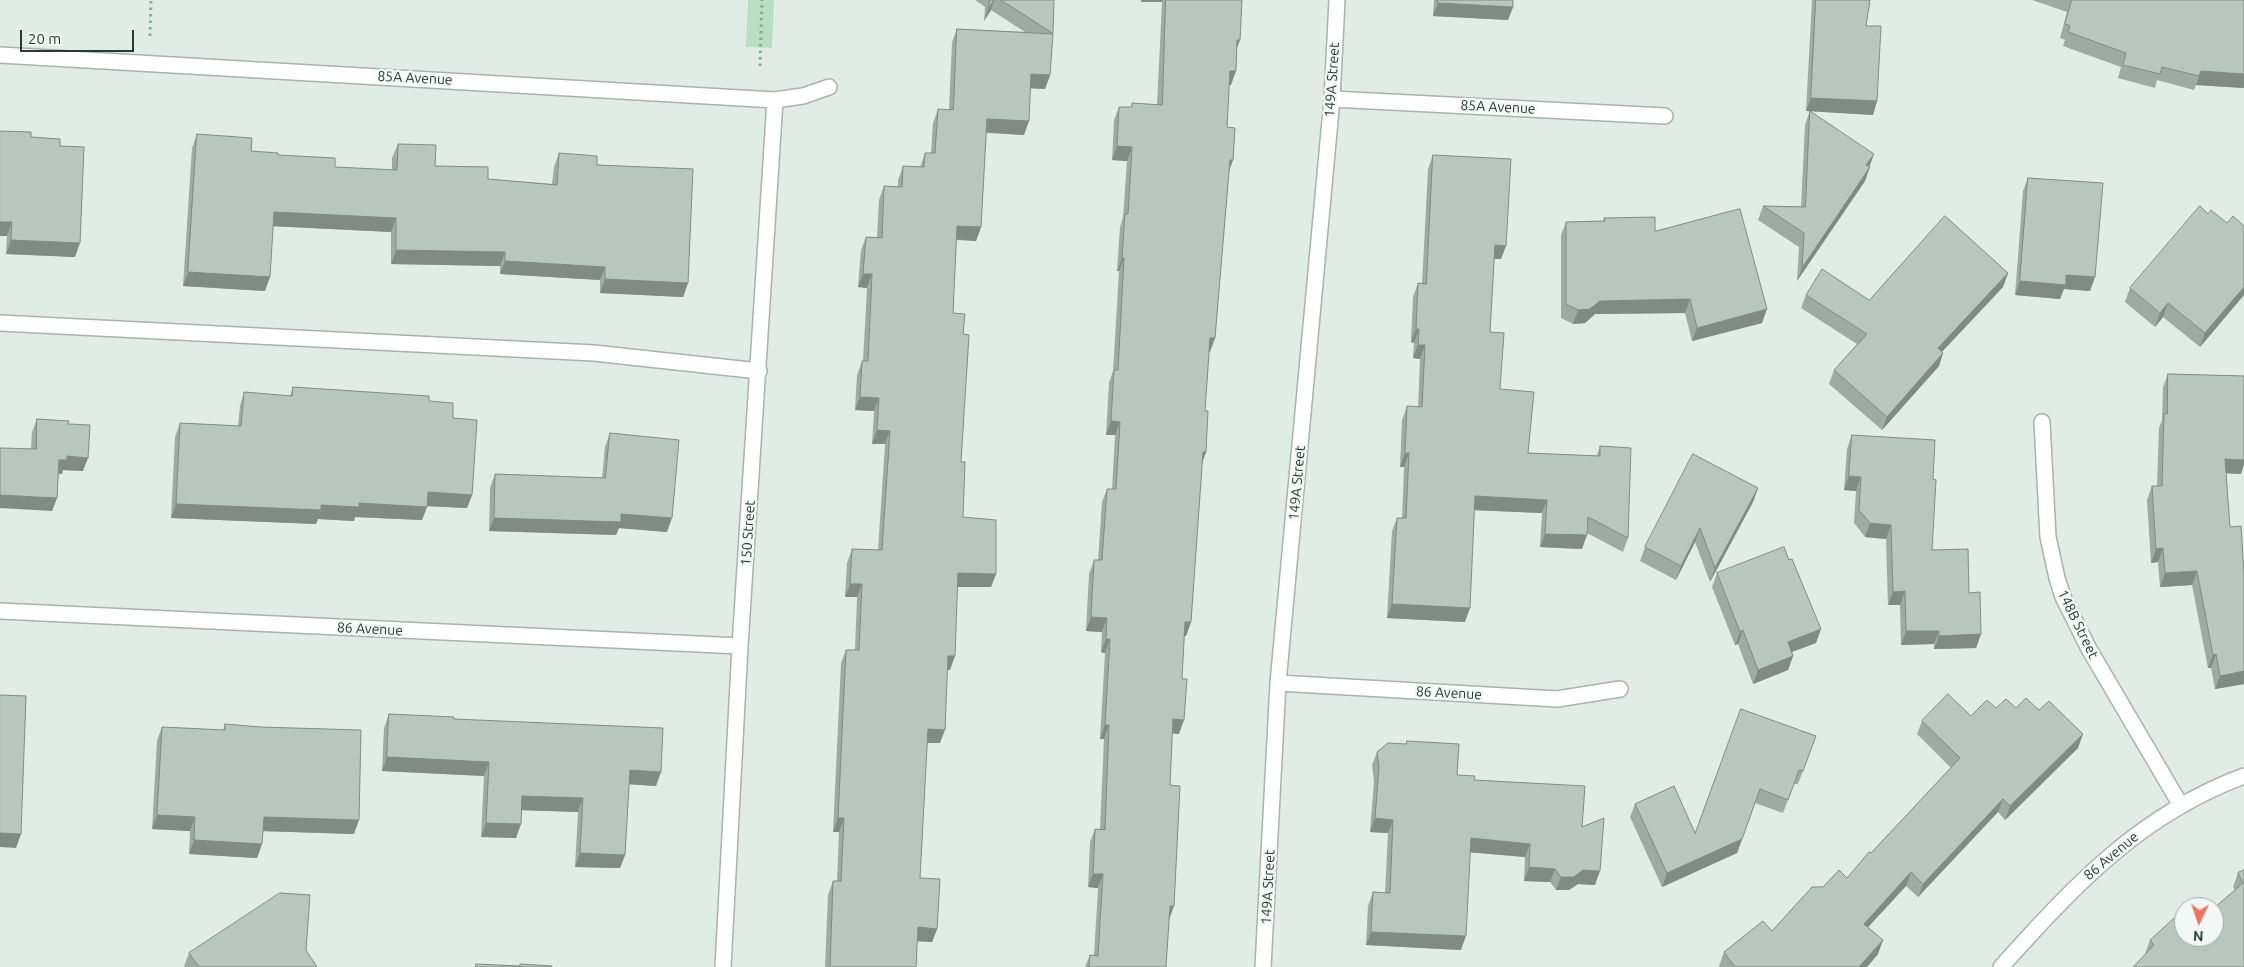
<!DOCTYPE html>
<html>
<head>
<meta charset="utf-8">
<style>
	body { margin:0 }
	#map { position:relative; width:2244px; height:967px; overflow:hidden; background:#e2ece6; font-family:Ubuntu,sans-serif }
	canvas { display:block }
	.north { position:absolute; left:2174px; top:897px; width:50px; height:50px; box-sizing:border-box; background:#f2f8f5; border:1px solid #9fada7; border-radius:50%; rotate:183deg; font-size:14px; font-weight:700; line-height:20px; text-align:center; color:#223d33 }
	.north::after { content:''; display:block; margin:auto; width:18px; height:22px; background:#f0745b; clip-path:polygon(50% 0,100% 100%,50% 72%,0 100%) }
	.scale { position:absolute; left:20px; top:30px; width:114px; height:22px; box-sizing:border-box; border:2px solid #223d33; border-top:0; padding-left:6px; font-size:15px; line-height:18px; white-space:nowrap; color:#223d33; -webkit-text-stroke:4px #f2f8f5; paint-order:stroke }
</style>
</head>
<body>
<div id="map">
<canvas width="2244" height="967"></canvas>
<div class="north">N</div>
<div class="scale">20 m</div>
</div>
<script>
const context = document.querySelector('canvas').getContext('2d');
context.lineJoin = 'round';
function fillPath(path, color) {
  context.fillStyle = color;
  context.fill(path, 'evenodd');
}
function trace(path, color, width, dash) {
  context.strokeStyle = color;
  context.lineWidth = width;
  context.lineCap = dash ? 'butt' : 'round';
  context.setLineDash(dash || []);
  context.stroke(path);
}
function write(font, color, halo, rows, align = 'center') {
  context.font = font + ' Ubuntu,sans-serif';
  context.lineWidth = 5;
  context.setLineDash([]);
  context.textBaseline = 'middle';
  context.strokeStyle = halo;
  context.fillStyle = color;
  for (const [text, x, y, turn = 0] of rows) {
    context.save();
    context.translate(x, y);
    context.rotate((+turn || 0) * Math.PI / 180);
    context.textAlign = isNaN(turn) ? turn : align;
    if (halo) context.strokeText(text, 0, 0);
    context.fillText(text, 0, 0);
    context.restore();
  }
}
const green = new Path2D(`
	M748 0H774L772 48 746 47Z`);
const path = new Path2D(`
	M150 36 151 0
	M760 66 762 0`);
const service = new Path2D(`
	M0 323 594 353 759 371`);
const minor = new Path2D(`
	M0 55 775 100 803 96 829 87
	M1332 99 1665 116
	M2042 422 2048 537 2057 578 2063 597 2089 649 2180 804
	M0 611 740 646
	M1278 683 1557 699 1620 689
	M723 967 740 646 775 100
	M1263 967 1278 683 1332 99 1337 0
	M2001 967C2074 886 2139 815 2244 776`);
const wall = new Path2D(`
	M975 0H1054L1050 75 1045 89 1030 88 1024 135 986 133 981 227 976 241 956 240 953 313 963 334 961 462 963 517 996 574 991 587H957L950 670H947L940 743H927L920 878 937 929 932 942 917 941 916 967H825L828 895 833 881H837L839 832H833L841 663 846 650H855L857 597H845L847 563 852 549 878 550 885 444H872L874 411 855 410 857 375 862 361H863L867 288 858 287 861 250 866 237H877L879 200 884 186 898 187V180L903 166 920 167 925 153H931L933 123 938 109 949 110 952 42 957 29 1025 32 991 10 984 21 985 7Z
	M1141 0H1242L1237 50 1231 85H1229L1227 127 1229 170 1215 338 1209 352 1205 411 1206 452 1202 464 1191 622 1186 636H1184L1179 734 1172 733 1170 785 1169 919 1166 967H1085L1090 955 1094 956 1098 888 1088 887 1090 842 1095 829H1100L1104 739H1100L1105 653 1101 652 1102 632 1086 631 1089 574 1094 560H1098L1102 502 1107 489H1112L1115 435H1106L1109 383 1113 371 1119 271H1117L1120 227 1123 217 1127 161 1112 160 1114 120 1119 107H1131L1132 103 1157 105 1162 2H1141Z
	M1434 0H1513V7L1508 20 1433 16Z
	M1812 0H1870L1866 26 1877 101 1873 115 1811 111 1869 167 1865 181 1797 281 1799 247 1758 220 1763 206 1801 207 1805 125 1810 111H1806Z
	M2032 0H2244V88L2196 85 2194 90 2157 80 2155 88 2118 78 2121 67 2063 46 2065 40 2060 38 2067 12Z
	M197 134 251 151 278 155 335 167 392 170V158L398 144 435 166 488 179 552 184 554 167 559 153 597 165 688 283 683 297 600 293V280L500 274V266L391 264V232L273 226 265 291 183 286 192 148Z
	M31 137 60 146 75 257 6 254 7 236Z
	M1433 155 1501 259H1494L1490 332 1500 389 1528 453 1597 456 1600 446 1628 538 1623 552 1587 533 1582 549 1540 547 1542 513 1474 510 1465 622 1387 618 1392 531 1397 518H1402L1404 467H1400L1402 420 1407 406 1418 407 1420 359 1413 358 1414 343 1411 342 1413 297 1418 283 1422 284 1428 169Z
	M2028 178 2095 277 2090 291 2064 289 2060 299 2015 295 2023 191Z
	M1604 218 1655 231 1762 323 1692 341 1685 313 1595 314 1585 323 1573 324 1561 318V235L1566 222 1603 221Z
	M2008 273 2003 287 1942 352 1943 353 1939 366 1882 430 1829 384 1834 370 1857 344 1801 308 1806 295 1869 300Z
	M2130 288 2244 295 2200 347 2163 317 2155 327 2125 302Z
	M2168 374 2244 376V464L2241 474 2226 473 2230 527 2244 684 2215 689 2211 668H2208L2192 585 2160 587 2158 562 2151 563 2147 500 2152 486H2157L2159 428 2162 420 2163 387Z
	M293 387 429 401 453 418 472 495 467 508 427 506 422 520 355 517 354 521 318 519 316 524 171 518 175 437 180 423 238 426 240 406 244 392 290 396Z
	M37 419 68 424 83 471 63 470 62 474 58 473 57 498 52 511 31 449 32 432Z
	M610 433 667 532 619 528 616 535 489 531 490 488 495 474 602 478 605 447Z
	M1852 435 1933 479 1932 550 1969 593 1981 634 1976 648 1934 649V644L1901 645 1900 605H1888L1886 539 1865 537 1854 523 1856 491 1844 490 1847 449Z
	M1758 488 1753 502 1710 582 1695 542 1676 580 1640 561 1645 547Z
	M1717 573 1816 643 1792 652 1793 656 1788 670 1753 684 1738 644 1735 645 1712 587Z
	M1996 708H2016L2078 748 2005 820 1998 812 1918 897 1906 886 1868 927 1878 954 1867 967H1720L1719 966 1724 952 1772 931 1823 887 1847 878 1871 853 1951 768 1917 734 1922 721 1971 716Z
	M389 714 454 719 656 786 629 784 625 855 620 868 575 867 578 812 522 810 516 838 481 837 484 776 382 771 384 728Z
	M225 724 354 834 263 831 262 844 257 858 189 854 190 831 152 829 157 741 162 727 223 730Z
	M1816 736 1798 784H1794L1783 813 1755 803 1737 853 1662 887 1630 817 1635 804 1695 833Z
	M1407 741 1457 775 1474 780 1582 827 1595 885 1578 884 1569 890H1556L1550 882 1524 881 1525 857 1470 852 1461 950 1366 945 1368 906 1373 892 1385 893 1388 833 1370 832 1374 781 1372 765 1377 752 1406 744Z
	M2244 870V967L2145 954 2150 940 2184 937 2235 890 2233 887 2238 873Z
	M306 950 317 967H185L184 966 189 953Z`);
const shadedWall = new Path2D(`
	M994 0 991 10 984 21 989 7Z
	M1142 0H1162V2H1141Z
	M1438 3 1513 7 1508 20 1433 16Z
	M1237 40H1240L1235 53Z
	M1230 71H1236L1231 85H1225Z
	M2201 71 2244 74V88L2196 85Z
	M1031 74 1050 75 1045 89 1026 88Z
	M1811 98 1877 101 1873 115 1806 111Z
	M987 119 1029 121 1024 135 982 132Z
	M1117 146 1132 147 1127 161 1112 160Z
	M1874 154 1869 168 1866 165Z
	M1230 160H1233L1228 174Z
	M1870 167 1865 181 1797 281 1802 268Z
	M274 212 396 218 391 232 269 226Z
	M0 222H12L7 236H0Z
	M957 226 981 227 976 241 952 239Z
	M11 240 80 243 75 257 6 254Z
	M1495 245 1506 246 1501 259H1490Z
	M396 250 505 252 500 266 391 264Z
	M1122 258H1124L1119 271H1117Z
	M505 261 605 267 600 280 500 274Z
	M188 272 270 277 265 291 183 286Z
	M2008 273 2003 287 1933 361 1938 348Z
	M863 274H872L867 288 858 287Z
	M2066 275 2095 277 2090 291 2064 289 2060 299 2015 295 2020 281Z
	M605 279 688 283 683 297 600 293Z
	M2244 287V295L2200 347 2205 333Z
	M1690 299 1685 313 1595 314 1585 323 1573 324 1578 310 1600 301Z
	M2168 303 2163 317 2155 327 2160 313Z
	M1767 309 1762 323 1692 341 1697 328Z
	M1416 329H1419L1414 343 1411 342Z
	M1210 338H1215L1210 352H1205Z
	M1418 345H1425L1420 359 1413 358Z
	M1943 353 1939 366 1882 430 1887 417Z
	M860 397 879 398 874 411 855 410Z
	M1111 421 1120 422 1115 435H1106Z
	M877 430 890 431 885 444H872Z
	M1203 452H1206L1201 466Z
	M1405 453H1409L1404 467H1400Z
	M67 456 88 458 83 471 63 470 62 474 54 473 59 460Z
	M2225 459 2244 460V464L2241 474 2220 473Z
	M1849 476 1861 477 1856 491 1844 490Z
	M1758 488 1753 502 1710 582 1715 568Z
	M428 492 472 495 467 508 423 506Z
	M0 495 57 498 52 511 0 508Z
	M1475 496 1547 500 1542 513 1470 510Z
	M359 503 427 507 422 520 355 517 354 521 318 519 316 524 171 518 176 504 321 505Z
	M621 514 672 518 667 532 619 528 616 535 489 531 494 518Z
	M1870 523 1891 525 1886 539 1865 537Z
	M1700 528 1695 542 1676 580 1681 566Z
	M1545 534 1587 535 1582 549 1540 547Z
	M2163 548 2158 562 2151 563 2156 549Z
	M2197 571 2192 585 2160 587 2165 573Z
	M958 573 996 574 991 587H953Z
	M850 584H862L857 597H845Z
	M1905 591 1900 605H1888L1893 592Z
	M1392 604 1470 608 1465 622 1387 618Z
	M1091 617 1107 618 1102 632 1086 631Z
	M1185 622H1191L1186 636H1180Z
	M1821 629 1816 643 1783 655 1788 642Z
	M1743 630 1738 644 1735 645 1740 632Z
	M1906 631H1939L1934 644 1901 645Z
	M1981 634 1976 648 1934 649 1939 636Z
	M1106 639H1110L1105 653 1101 652Z
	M2216 654 2211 668H2208L2213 655Z
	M948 656H955L950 670H943Z
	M1793 656 1788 670 1753 684 1758 670Z
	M2244 671V684L2215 689 2220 676Z
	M1173 719 1184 720 1179 734 1168 733Z
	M1105 725H1109L1104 739H1100Z
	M928 729 945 730 940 743H923Z
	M2083 734 2078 748 2005 820 2010 806Z
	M387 757 489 762 484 776 382 771Z
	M630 770 661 772 656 786 625 784Z
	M522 796 583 798 578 812 517 810Z
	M2003 799 1998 812 1918 897 1923 884Z
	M157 815 195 817 190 831 152 829Z
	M264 817 359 820 354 834 259 831Z
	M838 818H844L839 832H833Z
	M1375 818 1393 820 1388 833 1370 832Z
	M486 823 521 824 516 838 481 837Z
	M0 833 21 834 16 848 0 847Z
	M1471 838 1530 844 1525 857 1466 852Z
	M1742 839 1737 853 1662 887 1667 873Z
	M194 840 262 844 257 858 189 854Z
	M580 853 625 855 620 868 575 867Z
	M1529 867 1555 869 1550 882 1524 881Z
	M1583 870 1600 871 1595 885 1578 884 1569 890H1556L1561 877Z
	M1911 872 1906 886 1859 937 1864 924Z
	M1093 874H1103L1098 888 1088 887Z
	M1170 906H1174L1169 920Z
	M918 927 937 929 932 942 913 941Z
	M1371 932 1466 936 1461 950 1366 945Z
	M1883 940 1878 954 1867 967H1859Z`);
const building = new Path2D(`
	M990 0H994L989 7Z
	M1001 0H1054L1053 33Z
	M1166 0H1242L1240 40H1237L1236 71H1230L1227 127 1235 128 1233 160H1230L1215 338H1210L1205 411H1208L1206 452H1203L1191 622H1185L1182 679H1187L1184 720 1173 719 1170 785 1180 786 1174 906H1170L1166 967H1089L1090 955 1098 956 1103 874H1093L1095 829 1105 830 1109 725H1105L1110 639H1106L1107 618 1091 617 1094 560H1102L1107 489H1116L1120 422 1111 421 1114 370H1118L1124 258H1122L1125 214H1128L1132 147 1117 146 1119 107H1132V103L1162 105Z
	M1438 0H1513V7L1438 3Z
	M1816 0H1870L1866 26H1881L1877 101 1811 98Z
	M2072 0H2244V74L2201 71 2199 76 2162 67 2160 74 2123 65 2126 53 2068 32 2070 26 2065 24Z
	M957 29 1053 34 1050 75 1031 74 1029 121 987 119 981 227 957 226 953 313 965 314 963 334 969 335 961 462H965L963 517 996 520V574L958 573 955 656H948L945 730 928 729 920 878 940 879 937 929 918 927 916 967H830L833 881H841L844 818H838L846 650H859L862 584H850L852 549 882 550 890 431 877 430 879 398 860 397 862 361H868L872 274H863L866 237 882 238 884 186 902 187 903 166 924 167 925 153H935L938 109 953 110Z
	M1810 111 1874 154 1866 165 1870 167 1802 268 1804 233 1763 206 1805 207Z
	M0 131 31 132V137L60 139V146L84 147 80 243 11 240 12 222H0Z
	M197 134 252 138 251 151 278 153V155L335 158V167L397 170 398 144 436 145 435 166 488 167V179L557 185 559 153 597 156V165L693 169 688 283 605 279V267L505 261V252L396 250V218L274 212 270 277 188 272Z
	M1433 155 1511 159 1506 246 1495 245 1490 332 1504 333 1500 389 1534 392 1528 453 1600 456V446L1631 448 1628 538 1588 517 1587 535 1545 534 1547 500 1475 496 1470 608 1392 604 1397 518H1406L1409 453H1405L1407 406 1422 407 1425 345H1418L1419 329H1416L1418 283 1426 284Z
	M2028 178 2103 183 2095 277 2066 275V285L2020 281Z
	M2200 206 2208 214 2211 210 2227 223 2233 216 2244 226V287L2205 333 2168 303 2160 313 2130 288Z
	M1740 209 1767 309 1697 328 1690 299 1600 301 1590 309 1578 310 1566 304V222L1605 221 1604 218 1655 217V231Z
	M1945 216 2008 273 1938 348 1943 353 1887 417 1834 370 1867 334 1806 295 1822 269 1869 300Z
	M2168 374 2244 376V460L2225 459 2230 527 2241 526 2244 573V671L2220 676 2216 654 2213 655 2197 571 2165 573 2163 548 2156 549 2152 486H2162L2164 414H2167Z
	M293 387 429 396V401L453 403V418L477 420 472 495 428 492 427 507 359 503V507L321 505V510L176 504 180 423 241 426 244 392 292 396Z
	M37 419 69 421 68 424 90 425 88 458 67 456V460H59L57 498 0 495V448L36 449Z
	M610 433 679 440 672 518 621 514V522L494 518 495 474 605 478Z
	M1852 435 1935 440 1933 479 1936 480 1932 550 1968 549 1969 593 1980 592 1981 634 1939 636V631H1906L1905 591 1893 592 1891 525 1870 523 1859 510 1861 477 1849 476Z
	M1693 454 1758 488 1715 568 1700 528 1681 566 1645 547Z
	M1784 547 1789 560 1792 559 1821 629 1788 642 1793 656 1758 670 1743 630 1740 632 1717 573Z
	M1948 694 1971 716 1987 700 1996 708 2006 699 2016 708 2026 698 2039 710 2049 701 2083 734 2010 806 2003 799 1923 884 1911 872 1864 924 1883 940 1859 967H1735L1724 952 1763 921 1772 931 1812 887H1823L1839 870 1847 878 1869 852 1871 853 1960 758 1922 721Z
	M0 695 26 696 21 834 0 833Z
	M1741 709 1816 736 1803 771 1799 770 1788 800 1760 789 1742 839 1667 873 1635 804 1674 786 1695 833Z
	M389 714 454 717V719L663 728 661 772 630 770 625 855 580 853 583 798 522 796 521 824 486 823 489 762 387 757Z
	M225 724 260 727 361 730 359 820 264 817 262 844 194 840 195 817 157 815 162 727 225 730Z
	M1407 741 1459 744 1457 775 1475 776 1474 780 1585 786 1582 827 1604 818 1600 871 1583 870 1574 877H1561L1555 869 1529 867 1530 844 1471 838 1466 936 1371 932 1373 892 1390 893 1393 820 1375 818 1379 767 1377 752 1388 743 1406 744Z
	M2244 870V967H2133L2154 945 2150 940 2184 909V937H2214V908L2243 883 2238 873Z
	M280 893 310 895 306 950 317 967H199L189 953Z
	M476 964 520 966V964L552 966V967H476Z`);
const streetNames = [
	["85A Avenue",415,78,3],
	["149A Street",1332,80,-86],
	["85A Avenue",1498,107,3],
	["149A Street",1297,483,-85],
	["150 Street",748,533,-86],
	["148B Street",2078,624,64],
	["86 Avenue",370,629,3],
	["86 Avenue",1449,693,3],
	["86 Avenue",2111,856,-40],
	["149A Street",1268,887,-87]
];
fillPath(green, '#bbddc1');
trace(service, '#a5b4ad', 18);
trace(minor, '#a5b4ad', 18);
trace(path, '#82af9d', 3, [2.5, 4]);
trace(service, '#fff', 15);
trace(minor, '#fff', 15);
fillPath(wall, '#9daba4');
fillPath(shadedWall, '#808b86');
fillPath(building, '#b7c7bf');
trace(building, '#808b86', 1);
write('14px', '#223d33', '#f2f8f5', streetNames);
</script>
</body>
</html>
